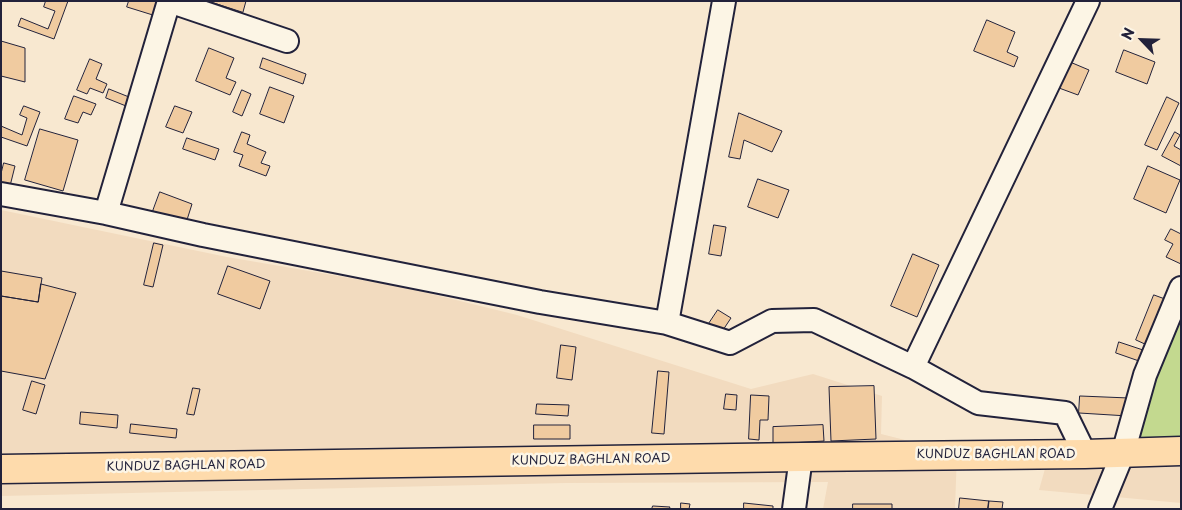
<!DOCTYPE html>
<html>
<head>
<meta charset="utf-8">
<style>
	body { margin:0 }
	#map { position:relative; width:1182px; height:510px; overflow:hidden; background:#f8e8d0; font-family:"Playpen Sans",sans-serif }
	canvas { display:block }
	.frame { position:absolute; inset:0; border:2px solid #22223b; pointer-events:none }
	.north { position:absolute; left:1117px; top:15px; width:50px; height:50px; -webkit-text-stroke:4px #fcf5e5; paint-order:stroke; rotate:294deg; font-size:14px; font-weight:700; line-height:20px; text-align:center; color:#22223b }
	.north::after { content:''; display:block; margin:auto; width:18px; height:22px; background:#22223b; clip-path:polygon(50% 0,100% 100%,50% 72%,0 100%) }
</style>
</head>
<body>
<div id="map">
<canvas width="1182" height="510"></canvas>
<div class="frame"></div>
<div class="north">N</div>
</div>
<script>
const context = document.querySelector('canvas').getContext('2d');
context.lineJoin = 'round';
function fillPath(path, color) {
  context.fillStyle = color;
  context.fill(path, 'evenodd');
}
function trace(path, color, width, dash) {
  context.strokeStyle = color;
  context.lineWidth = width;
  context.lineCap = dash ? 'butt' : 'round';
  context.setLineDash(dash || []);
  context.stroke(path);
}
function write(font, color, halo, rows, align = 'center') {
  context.font = font + ' "Playpen Sans",sans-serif';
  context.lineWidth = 5;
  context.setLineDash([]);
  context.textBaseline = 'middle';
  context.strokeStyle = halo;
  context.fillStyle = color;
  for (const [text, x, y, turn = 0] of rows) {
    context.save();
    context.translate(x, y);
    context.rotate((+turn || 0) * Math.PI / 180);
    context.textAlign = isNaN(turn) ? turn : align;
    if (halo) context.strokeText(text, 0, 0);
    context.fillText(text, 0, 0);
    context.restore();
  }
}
const built = new Path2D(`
	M1 210 227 257 403 287 517 315 751 389 813 374 882 396 881 434 957 453 955 509H823L828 482 566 483 1 496Z
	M1181 447V503L1039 490 1050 451Z`);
const green = new Path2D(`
	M1181 303V447L1129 450Z`);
const building = new Path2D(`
	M46 1H68L54 39 18 26 21 18 48 29 55 11 44 7Z
	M129 1H160L156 16 127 7Z
	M208 1H246L243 12Z
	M987 20 1015 32 1007 52 1018 57 1014 67 974 51Z
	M1 41 25 48V82L1 76Z
	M209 48 234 58 226 78 236 82 230 95 196 81Z
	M1124 50 1155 62 1147 84 1116 72Z
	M263 58 306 74 303 84 260 68Z
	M90 59 102 64 96 79 107 84 103 93 90 88 87 94 77 90Z
	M1070 62 1089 70 1078 95 1059 88Z
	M270 87 294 96 284 123 260 114Z
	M109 89 129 97 126 106 106 98Z
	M242 90 251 94 242 116 233 112Z
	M74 96 96 104 91 115 83 112 78 123 65 119Z
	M1167 97 1179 103 1157 150 1145 145Z
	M24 106 40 112 27 146 1 137V126L22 135 27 118 20 115Z
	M175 106 192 112 183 133 166 127Z
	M739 113 782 131 772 152 744 140 740 159 729 157Z
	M40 129 78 140 63 191 25 180Z
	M242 132 250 135 247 144 266 152 261 163 270 166 266 176 239 166 243 155 234 152Z
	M1175 132 1180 135 1174 146 1181 150V166L1162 156Z
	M187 138 219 149 215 160 183 149Z
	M4 163 15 166 10 186 1 184V174Z
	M1148 166 1180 180 1166 213 1134 199Z
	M758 179 789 190 778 218 748 207Z
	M160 192 192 204 186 223 153 211Z
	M714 225 726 227 721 256 709 254Z
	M1171 229 1181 234V264L1166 257 1173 244 1165 240Z
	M154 243 163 245 153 287 144 285Z
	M913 254 939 265 917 317 891 306Z
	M228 266 270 281 260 309 218 294Z
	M1 271 42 278 38 302 1 296Z
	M41 284 76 293 45 379 1 371V296L38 302Z
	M1154 295 1165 299 1147 345 1136 340Z
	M718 310 731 318 721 333 708 325Z
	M1119 342 1143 350 1139 361 1116 353Z
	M561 345 576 347 572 380 557 378Z
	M658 371 669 372 664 434 652 433Z
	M32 381 45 385 36 414 23 410Z
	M874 386 876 439 831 441 829 387Z
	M193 388 200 389 194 415 187 414Z
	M726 394 737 395 736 410 724 409Z
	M751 395 769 396 768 420H760L759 440 749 439Z
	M1080 396 1129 398 1128 416 1079 413Z
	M537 404 569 405 568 416 536 414Z
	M81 412 118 415 117 428 80 424Z
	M131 424 177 429 176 438 130 433Z
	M534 425H570V439H534Z
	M823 425 824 441 773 444V427Z
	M960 498 989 501 988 509H959Z
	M989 501 1003 502 1002 509H988Z
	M681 503 690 504 689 509H681Z
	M744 503 773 506V509H744Z
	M853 504H892V509H853Z
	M653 506 670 507 669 509H652Z`);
const minor = new Path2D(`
	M169 1 287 41
	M1 194 106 213 203 235 540 302 667 323 730 343 772 321 814 320 913 367 978 403 1065 413 1085 454
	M106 213 169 1
	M667 323 724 1
	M913 367 1088 1
	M794 509 801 457
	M1100 509 1123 453 1145 375 1181 288`);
const highway = new Path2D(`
	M1 469 801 457 1085 454 1181 451`);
const streetNames = [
	["KUNDUZ BAGHLAN ROAD",996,455],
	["KUNDUZ BAGHLAN ROAD",591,460,-1],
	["KUNDUZ BAGHLAN ROAD",186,466,-1]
];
fillPath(built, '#f2dbbf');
fillPath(green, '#c3d98f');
fillPath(building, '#f0cba0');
trace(building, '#22223b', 1);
trace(minor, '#22223b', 26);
trace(highway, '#22223b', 31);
trace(minor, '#fcf5e5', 22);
trace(highway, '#fedbac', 28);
write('12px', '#22223b', '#fcf5e5', streetNames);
</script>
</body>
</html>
